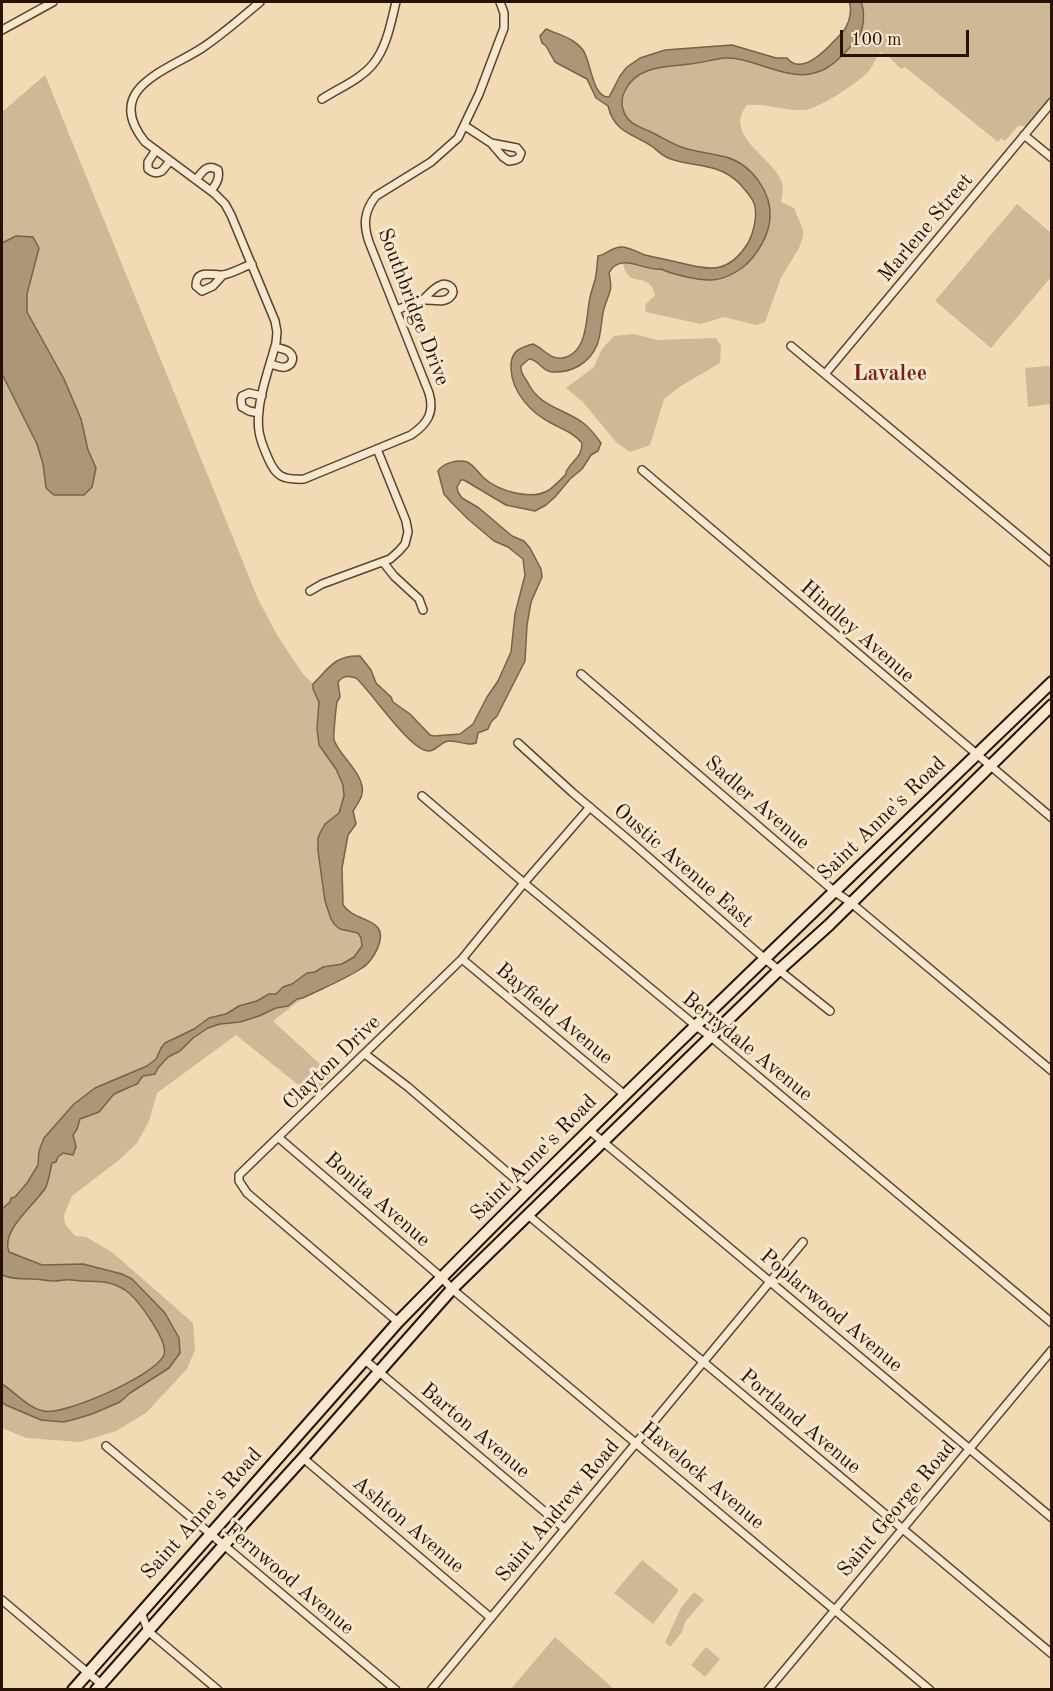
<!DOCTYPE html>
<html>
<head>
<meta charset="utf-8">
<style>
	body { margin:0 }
	#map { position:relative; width:1053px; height:1691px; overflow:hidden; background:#f2dab5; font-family:"Old Standard TT",serif }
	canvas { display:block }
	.frame { position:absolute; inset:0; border:3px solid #271101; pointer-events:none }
	.scale { position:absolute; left:840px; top:30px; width:129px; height:27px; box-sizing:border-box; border:3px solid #271101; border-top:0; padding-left:8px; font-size:18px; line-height:21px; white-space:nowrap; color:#271101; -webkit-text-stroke:4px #f7e7cf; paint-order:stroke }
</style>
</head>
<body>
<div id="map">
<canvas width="1053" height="1691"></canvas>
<div class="frame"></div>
<div class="scale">100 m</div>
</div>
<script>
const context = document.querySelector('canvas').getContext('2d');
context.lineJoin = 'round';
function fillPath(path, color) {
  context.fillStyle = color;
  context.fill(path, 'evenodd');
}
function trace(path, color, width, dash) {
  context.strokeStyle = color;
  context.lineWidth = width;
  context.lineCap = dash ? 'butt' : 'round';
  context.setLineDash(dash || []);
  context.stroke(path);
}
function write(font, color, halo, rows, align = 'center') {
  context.font = font + ' "Old Standard TT",serif';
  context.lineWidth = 6;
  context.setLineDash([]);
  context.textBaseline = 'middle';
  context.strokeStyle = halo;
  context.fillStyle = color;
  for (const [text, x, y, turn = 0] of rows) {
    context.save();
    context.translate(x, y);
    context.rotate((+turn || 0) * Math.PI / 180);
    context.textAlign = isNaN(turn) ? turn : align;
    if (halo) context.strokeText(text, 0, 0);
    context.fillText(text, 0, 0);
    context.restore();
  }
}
const green = new Path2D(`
	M858 2H1051V96L1027 126H1018L1005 141 1001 138 998 142 905 67 901 69 890 58 880 52C876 58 873 66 868 72 858 83 817 110 803 110 784 111 766 103 747 105 722 136 774 157 782 183 784 189 782 196 781 202L794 208 803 230V237L799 248 781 278 765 322 756 325 724 317 701 324 646 312 645 305 655 295C649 269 628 291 623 263L656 270 661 269 668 272 725 278 770 225 728 157 681 147 639 128 627 119 621 105 629 83 642 73 661 66 668 67 678 64H690L725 58 746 61 767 68 780 70 818 71 832 66 859 37Z
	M45 75 258 599 277 635 303 674 313 684 319 702 317 729 319 745 336 769 343 785 344 796 339 813 325 824 318 851 322 870 340 929 358 933 361 938 362 946 354 957 342 964 323 967 315 972 307 973 292 984 283 987 276 994H269L257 1001 239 1006 226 1014 209 1018 194 1029 165 1043 161 1048 156 1059 147 1066 95 1088 74 1104 39 1151 38 1165 27 1183 15 1197 2 1209V112Z
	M1017 204 1051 233V277L991 348 935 301Z
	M634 334 658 340 716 338 721 346 720 363 681 386 664 399 650 445 630 452 617 443 582 401 566 388 594 367 602 349 614 336Z
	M1048 366 1051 367V404L1028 407 1025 368Z
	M303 998 273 1021 332 1075 311 1095 236 1035 157 1093 149 1121 137 1143 119 1160 72 1196 64 1215 65 1224 75 1236 86 1237 112 1252 193 1323 195 1350 187 1369 146 1413 116 1431 80 1442 26 1438 2 1428V1402L6 1405 41 1420 92 1414 120 1402 180 1353 179 1338 165 1313 132 1279 122 1274 83 1264 42 1265 9 1252C0 1231 32 1204 44 1189 50 1181 48 1170 53 1162 57 1155 68 1151 76 1147L73 1135 77 1129 80 1119C85 1115 93 1116 98 1112 103 1109 108 1099 113 1094 119 1090 125 1090 131 1088 142 1083 140 1074 155 1074L158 1068 168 1057 180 1051 193 1038 208 1028 220 1024 240 1021 259 1016 276 1008 288 1006 297 999Z
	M2 1275C13 1280 20 1278 32 1279 40 1279 47 1281 55 1281 61 1281 58 1280 64 1280 70 1279 76 1281 82 1281 100 1282 109 1280 125 1290 137 1298 169 1341 164 1355 156 1375 64 1416 43 1411 27 1407 15 1392 2 1384Z
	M642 1560 679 1590 653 1624 614 1593Z
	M694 1592 704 1600 685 1622 682 1632 670 1647 665 1642 682 1606Z
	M555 1637 614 1689H511Z
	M706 1647 720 1659 705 1677 691 1665Z`);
const water = new Path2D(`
	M849 2H861C865 11 864 27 859 37 857 40 853 44 850 47 838 60 828 71 810 74 784 79 751 57 725 58 714 59 702 63 690 64 669 67 636 65 625 91 622 97 621 103 623 109 626 122 637 126 649 131 660 136 670 143 681 147 696 152 711 153 726 157 751 164 772 192 770 218 769 236 756 257 742 268 722 282 710 282 687 277 678 275 669 273 661 269 645 272 619 251 609 273 610 279 612 286 610 291 608 299 604 305 603 313 601 324 601 335 597 345 589 364 571 373 552 372 541 371 540 360 529 359L521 366C520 374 525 377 528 383 540 407 562 408 582 422 589 427 596 436 601 443L598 451 591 455 582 469 570 479 555 497 546 505 535 511 506 505 464 480H461L457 487 458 492 462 498 479 508 512 536 524 541 530 548 541 569 542 577 531 602 527 625 525 661 497 716 491 722 488 729 478 733 476 743C467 747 459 740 449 741 440 742 436 751 429 751 411 752 371 691 356 678 348 676 344 675 338 682L340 697 337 702C336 708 333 736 334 740 340 757 366 775 362 794 361 800 356 806 353 811L356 824 348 835 342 868 343 905C353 919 371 918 378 928 386 939 372 962 362 968 344 980 323 988 303 998L297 999 288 1006 276 1008 259 1016 240 1022 220 1024 208 1028 193 1038 180 1051 168 1057 158 1068 155 1074 143 1076 137 1084 114 1094 99 1112 80 1119 77 1129 73 1135 76 1147 73 1155 63 1153 58 1157 56 1162 52 1163C50 1171 49 1180 46 1187 36 1204 0 1230 9 1252L42 1265 83 1264 122 1274 132 1279 165 1313 179 1338 180 1353 169 1368 130 1393 120 1402 92 1414 72 1420 63 1422 41 1420 6 1405 2 1402V1384C15 1392 27 1407 43 1411 64 1416 156 1375 164 1355 169 1341 137 1298 125 1290 109 1280 100 1282 82 1281 76 1281 70 1279 64 1280 58 1280 61 1281 55 1281 47 1281 40 1279 32 1279 20 1278 13 1280 2 1275V1209L10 1202 11 1198 15 1197 27 1183 38 1165 39 1151 44 1138 74 1104 95 1088 147 1066 156 1059 161 1048 165 1043 194 1029 209 1018 226 1014 239 1006 257 1001 269 994H276L283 987 292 984 307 973 315 972 323 967 342 964 354 957 362 946 361 938 358 933 340 929 335 925 331 919 325 901 318 851V838L320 833 325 824 339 813 344 796 343 785 336 769 319 745 317 729 319 702 313 689V684C329 668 335 655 360 656L371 670 376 683 391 697 393 702 410 714 430 735 434 736 460 734 473 724 487 697 498 681 511 652 515 614 525 575 523 559 508 547 494 541 468 519 451 502 444 494 438 471C443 463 458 459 467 462 474 465 478 473 484 478 498 491 532 501 549 490 552 488 564 477 566 474 566 473 566 471 567 470 573 459 582 458 582 443 574 433 562 429 551 423 531 413 512 392 511 369 510 352 518 348 533 344 543 348 550 360 562 358 587 354 586 321 589 303 590 295 593 287 595 280 597 272 597 264 598 256 608 254 612 246 623 247 630 248 638 252 645 255 657 258 669 260 681 263 712 271 729 273 748 243 754 232 758 214 754 203 751 196 745 190 740 184 719 162 694 168 668 158 661 155 656 149 650 145 630 133 614 131 608 106L596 98 587 79 555 62 546 46 542 43 540 36 546 29C559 35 573 37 583 50 591 61 592 98 609 97L620 76 627 67 640 58 665 50 732 45 776 58H787C801 76 825 51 835 40 839 36 845 31 847 25 850 19 852 8 849 2Z
	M16 236 33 237 39 248 27 294V312L64 379 81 419 88 450 96 468 92 487 84 495H54L46 488 43 464 37 444 2 374V243Z`);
const minor = new Path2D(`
	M260 2C241 18 223 34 202 48 167 71 102 88 145 142L215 194 225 204 231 215 275 321 277 332 276 343C269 369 255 405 259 431 260 440 264 449 268 458 276 477 283 480 304 479L411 435C427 424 435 413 429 393L369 242C363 224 364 211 376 196L431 162 458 138 479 94 504 28V13L500 2
	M2 30 53 2
	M322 99C339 88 361 79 373 64 387 47 391 22 396 2
	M465 126 491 143 503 157 509 161 515 160 519 158 521 153 517 148 491 143
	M1024 135 1052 158
	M156 150 148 162V169C153 173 156 174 162 171L170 161
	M196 180C202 172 207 163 218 170 220 179 216 184 211 191
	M223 275 213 286 202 291 196 286C196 268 212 276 223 275 233 273 243 267 252 264
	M396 310C405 307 414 302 423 300 431 299 444 304 450 297 458 290 448 282 441 285 434 287 428 295 423 300
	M791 346 1052 563
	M270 364C275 365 281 368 285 367 293 365 295 357 289 352 286 349 279 348 275 347
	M825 374 1052 102
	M259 413 249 411 242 407 241 400 242 396 249 393 262 396
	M642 470 1052 818
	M383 562 394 576 419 599 423 610
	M310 591 322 584 390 559 399 551 405 544 408 532 406 521 377 449
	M581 674 835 892 850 902 1052 1071
	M518 743 573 793 631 842 765 959 830 1011
	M422 796 524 883 696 1026 711 1037 1052 1323
	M462 959 625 1095
	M365 1054 408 1087 528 1190
	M589 1130 1052 1518
	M279 1138 441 1277 452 1289 930 1690
	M528 1215 1052 1654
	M398 1322 247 1193 239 1181V1175L462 959 524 883 590 807
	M365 1360 564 1528
	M106 1446 396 1690
	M303 1458 491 1618
	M2 1600 101 1684
	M141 1612 148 1631 218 1690
	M431 1690 803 1242
	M768 1690 1052 1350`);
const secondary = new Path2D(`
	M73 1690 398 1322C611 1104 832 894 1052 682
	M96 1690 223 1546 303 1458 452 1289 779 970 829 925 1052 705`);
const streetNames = [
	["Marlene Street",926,228,-50],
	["Southbridge Drive",413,307,69],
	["Hindley Avenue",857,632,41],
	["Sadler Avenue",757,803,41],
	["Saint Anne's Road",882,819,-44],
	["Oustic Avenue East",683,866,41],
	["Bayfield Avenue",554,1014,40],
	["Berrydale Avenue",747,1047,39],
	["Clayton Drive",332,1063,-44],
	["Saint Anne's Road",534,1158,-45],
	["Bonita Avenue",377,1200,41],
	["Poplarwood Avenue",831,1311,40],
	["Portland Avenue",800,1422,40],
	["Barton Avenue",475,1431,40],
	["Havelock Avenue",702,1476,40],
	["Saint George Road",897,1509,-50],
	["Saint Andrew Road",558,1511,-50],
	["Saint Anne's Road",202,1514,-48],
	["Ashton Avenue",408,1525,40],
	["Fernwood Avenue",289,1579,40]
];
const neighbourhoodNames = [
	["Lavalee",890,374]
];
fillPath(green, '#cfb896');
fillPath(water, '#ad9678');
trace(water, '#776148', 1.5);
trace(minor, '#5a432e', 10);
trace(secondary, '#271101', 14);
trace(minor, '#f7e7cf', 7);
trace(secondary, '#f7e7cf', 10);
write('21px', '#271101', '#f7e7cf', streetNames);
write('bold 22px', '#7a1f14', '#f7e7cf', neighbourhoodNames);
</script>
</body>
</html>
